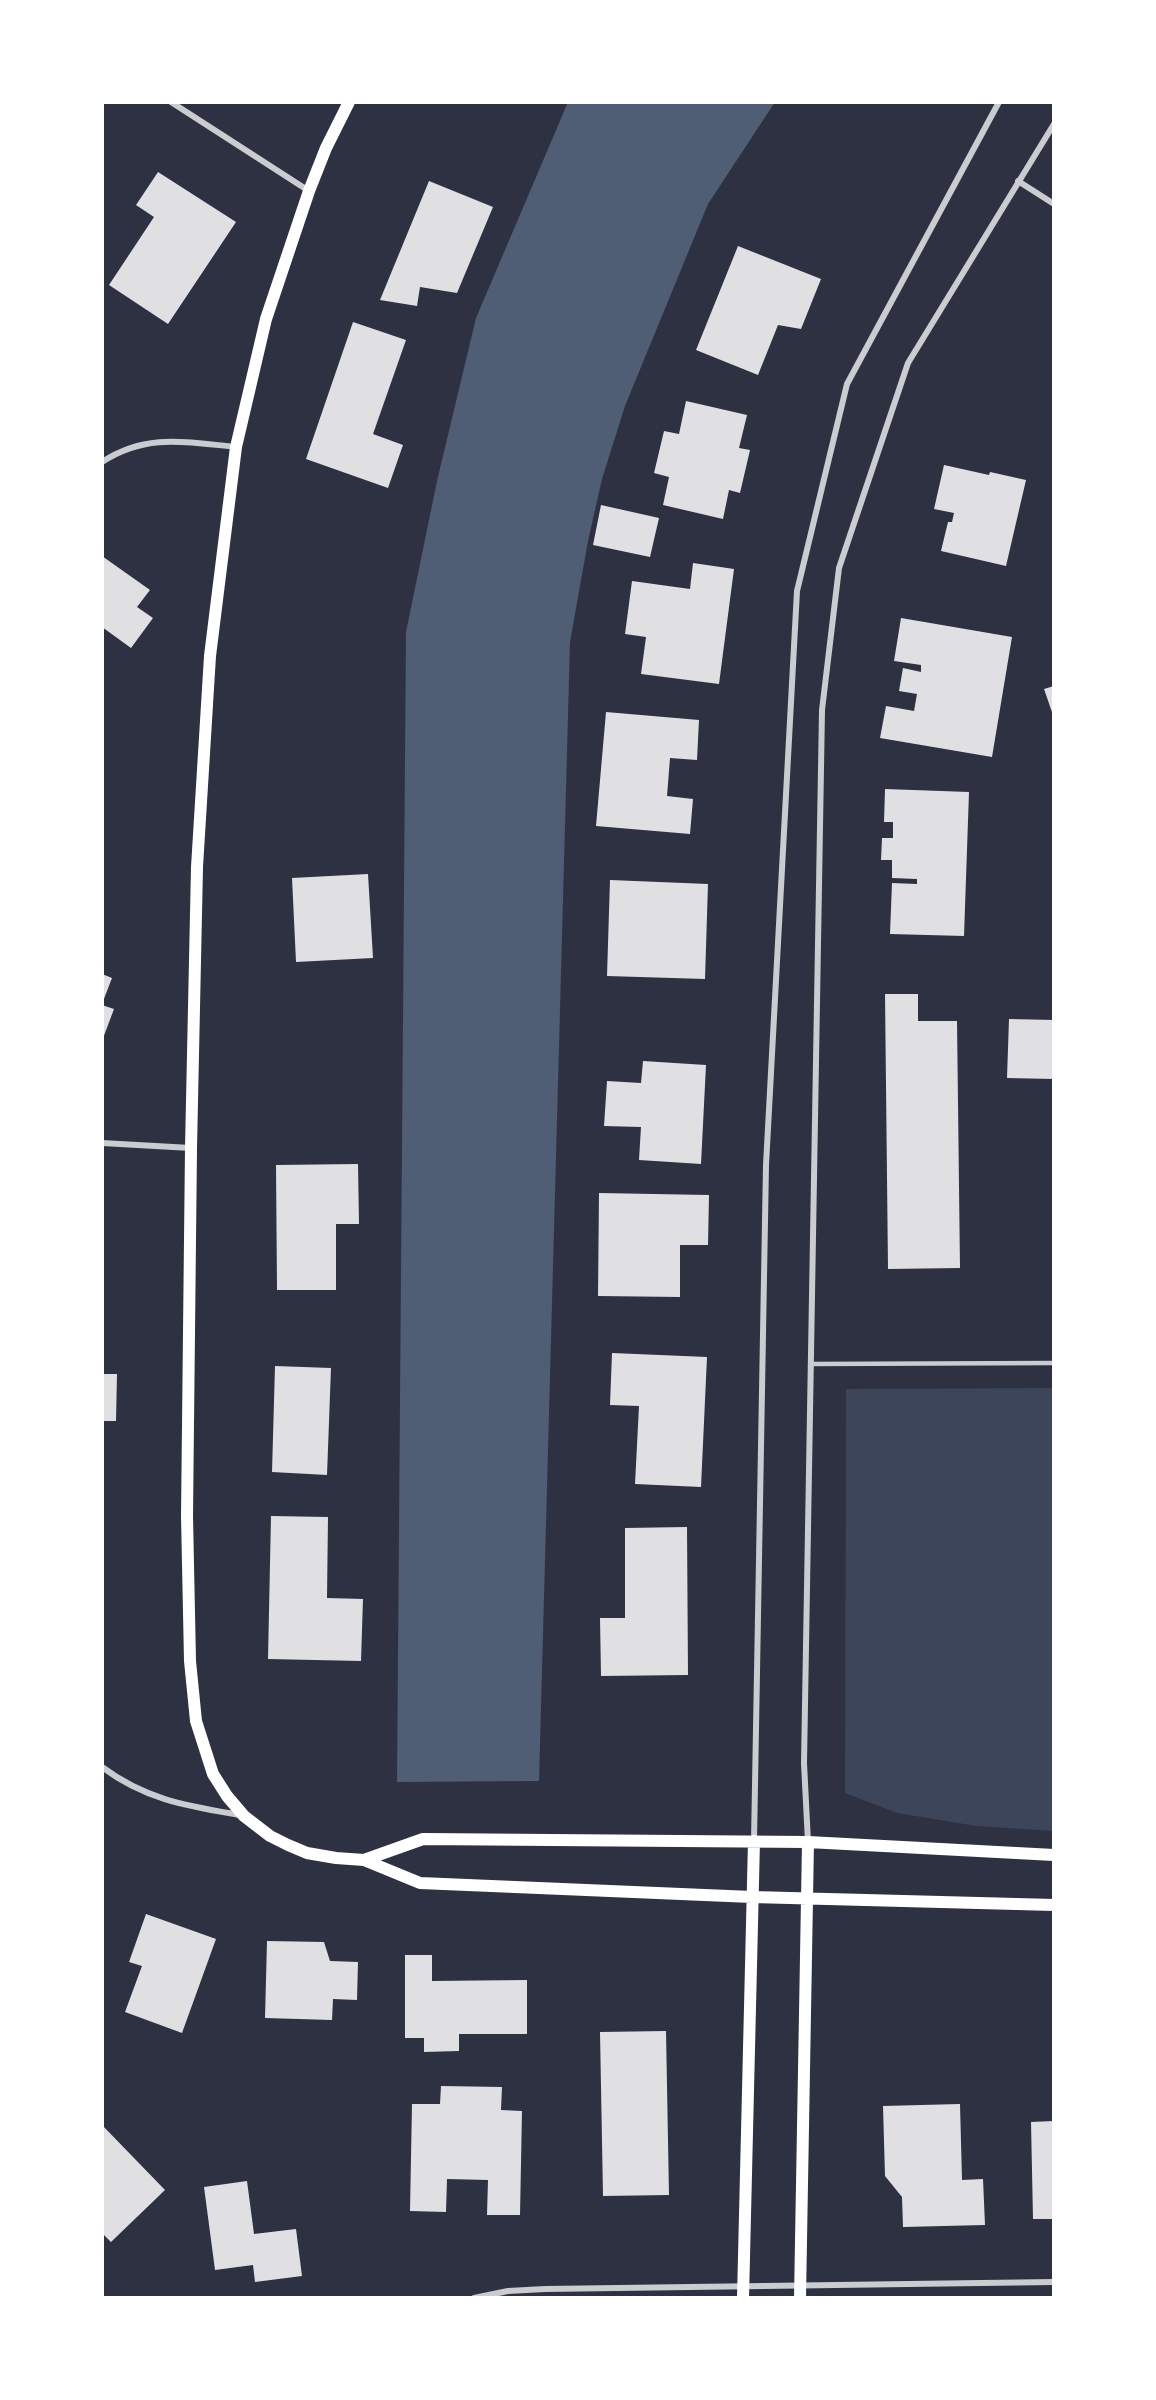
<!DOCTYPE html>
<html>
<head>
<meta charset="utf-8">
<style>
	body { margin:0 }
	#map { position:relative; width:1156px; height:2400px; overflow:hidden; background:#2d3142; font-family:"Fira Sans",sans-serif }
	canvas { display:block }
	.frame { position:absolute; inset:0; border:104px solid #fff; pointer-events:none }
</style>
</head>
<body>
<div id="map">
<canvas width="1156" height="2400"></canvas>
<div class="frame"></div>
</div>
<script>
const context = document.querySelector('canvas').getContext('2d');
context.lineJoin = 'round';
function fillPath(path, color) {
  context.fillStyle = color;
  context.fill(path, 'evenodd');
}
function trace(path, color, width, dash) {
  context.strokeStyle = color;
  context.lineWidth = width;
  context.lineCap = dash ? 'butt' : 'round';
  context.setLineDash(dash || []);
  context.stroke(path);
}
const green = new Path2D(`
	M1054 1388V1831L976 1826 897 1813 845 1793 846 1389Z`);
const water = new Path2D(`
	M568 102H775L708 204 625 406 602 479 588 541 570 642 539 1781 397 1782 406 632 437 481 476 318Z`);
const building = new Path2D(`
	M158 172 236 222 168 324 109 285 154 217 136 205Z
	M429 181 493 207 457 293 420 287 417 306 380 300Z
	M738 246 821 279 801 329 778 325 758 375 696 350Z
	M353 322 406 340 373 434 403 445 388 488 306 459Z
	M686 401 747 415 739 448 750 450 740 493 729 490 723 519 663 505 669 477 654 473 664 431 679 434Z
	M944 465 989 475 990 472 1026 480 1006 566 941 551 948 522H952L954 513 934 509Z
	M601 505 659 518 650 557 593 545Z
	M102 556 150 590 137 607 153 618 131 648 102 627Z
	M693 563 734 569 719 684 641 674 646 637 625 634 632 581 690 589Z
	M901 618 1012 637 992 757 880 738 886 706 914 711 917 694 899 691 903 668 921 672V665L894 661Z
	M1054 686V718L1044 689Z
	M606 712 699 720 697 760 670 758 667 796 693 799 690 834 596 826Z
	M885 789 969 792 964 936 890 934 892 883 917 884V879L892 878V860H881L882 838H893V822H884Z
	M368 874 373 958 296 962 292 878Z
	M610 880 708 884 705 979 607 976Z
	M102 974 112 978 102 1004Z
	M885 994H918V1021H957L960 1268 888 1269Z
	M102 1005 114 1009 102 1041Z
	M1009 1019 1054 1020V1079L1007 1078Z
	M643 1061 706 1065 701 1164 639 1160 641 1127 604 1126 607 1081 641 1083Z
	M358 1164 359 1224H336V1290H277L276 1165Z
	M599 1193 709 1195 708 1245H680V1297L598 1296Z
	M612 1353 707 1357 701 1487 635 1484 639 1406 610 1405Z
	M275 1366 331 1368 327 1475 272 1472Z
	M102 1374H117L116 1421H102Z
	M271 1516 328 1517 327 1598 363 1599 361 1661 268 1659Z
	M687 1527 688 1675 601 1676 600 1618H625V1528Z
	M146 1914 216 1939 182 2033 125 2012 142 1966 129 1962Z
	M267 1941 324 1942 330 1961 358 1962 357 2000 333 1999 332 2020 265 2018Z
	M405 1955H432V1981L527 1980V2034H459V2051L424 2052V2038H405Z
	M666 2031 669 2195 603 2196 600 2032Z
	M441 2086 502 2087 501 2110 522 2111 520 2215H487L488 2180 447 2179 446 2212 410 2211 412 2104H440Z
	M960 2104 962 2180 983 2179 985 2225 903 2227 902 2197 885 2176 883 2106Z
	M1054 2121V2219H1033L1031 2122Z
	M102 2125 165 2190 111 2242 102 2233Z
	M247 2181 254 2234 296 2229 302 2276 255 2282 253 2265 215 2270 204 2187Z`);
const service = new Path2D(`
	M811 1364 1054 1363`);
const minor = new Path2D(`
	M171 102 309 191
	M1018 181 1054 204
	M102 462C146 433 186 442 236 447
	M102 1143 191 1148
	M102 1767C146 1800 188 1806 240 1815
	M754 1841 766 1165 797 591 847 384 999 102
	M808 1842 804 1763 822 710 839 568 908 363 1054 124
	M474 2298 508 2291 545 2289 1054 2282`);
const secondary = new Path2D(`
	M349 102 326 148 309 191 266 319 236 447 210 656 197 867 191 1148 187 1516 190 1661 196 1721 213 1774 227 1796 244 1816 270 1836 288 1845 307 1853 336 1858 364 1860 420 1883 752 1897 1054 1905
	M364 1860 423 1839 808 1842 1054 1855
	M743 2298 754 1841
	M800 2298 808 1842`);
fillPath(green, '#3c4559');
fillPath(water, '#4f5d75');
fillPath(building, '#e0e0e3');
trace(service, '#caccd0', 4.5);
trace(minor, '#caccd0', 6);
trace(secondary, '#fff', 12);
</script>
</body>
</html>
